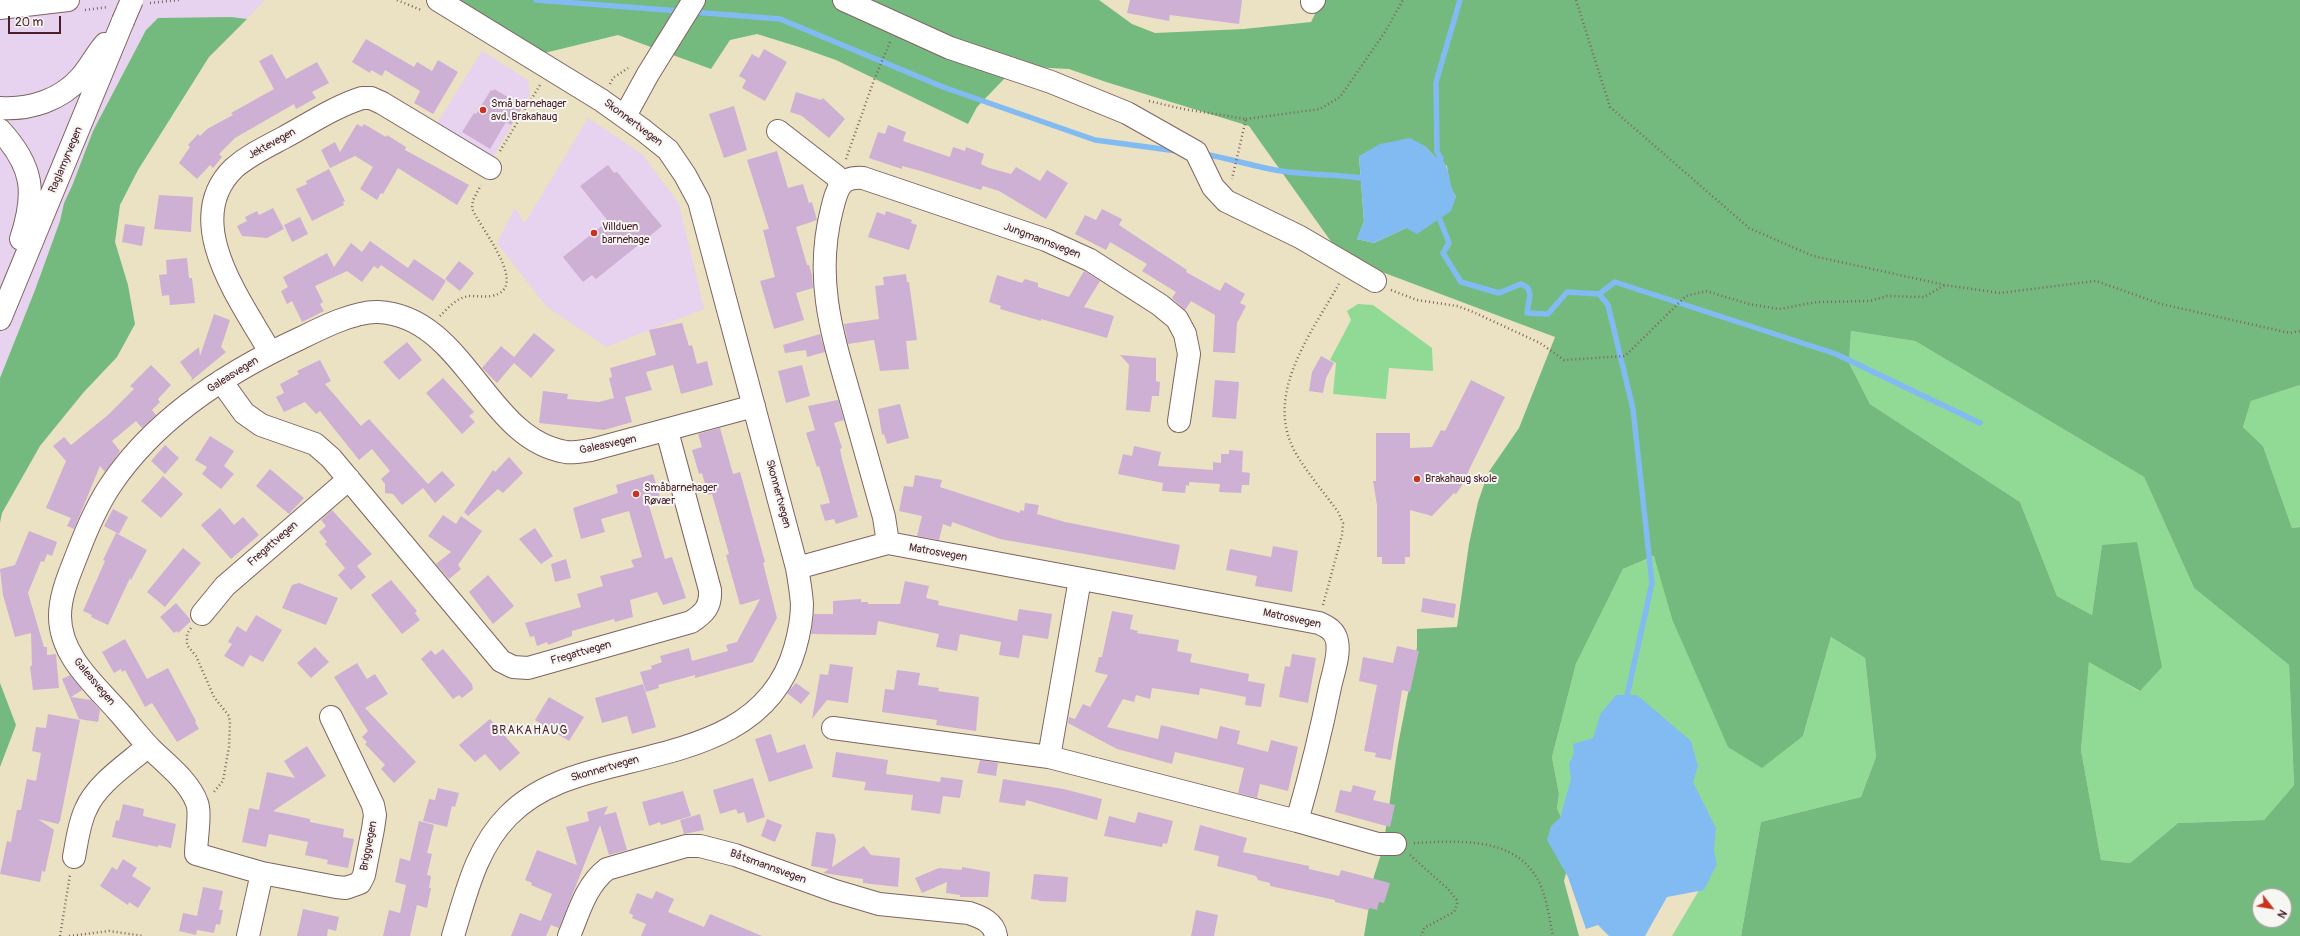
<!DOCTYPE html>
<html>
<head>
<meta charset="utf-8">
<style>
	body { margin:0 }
	#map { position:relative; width:2300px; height:936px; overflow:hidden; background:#eae2c3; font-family:Pangolin,sans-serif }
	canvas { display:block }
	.north { position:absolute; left:2252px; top:888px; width:40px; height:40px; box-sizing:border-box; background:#f6f6f2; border:1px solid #b1a0a2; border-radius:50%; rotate:121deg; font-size:11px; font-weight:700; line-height:16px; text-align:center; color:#4a1f2b }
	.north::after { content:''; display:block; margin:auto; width:14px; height:18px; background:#c8321e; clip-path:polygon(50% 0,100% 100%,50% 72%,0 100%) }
	.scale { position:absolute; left:8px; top:16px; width:53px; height:18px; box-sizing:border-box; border:2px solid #4a1f2b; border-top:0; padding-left:5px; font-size:12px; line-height:14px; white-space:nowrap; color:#4a1f2b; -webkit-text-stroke:3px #f6f6f2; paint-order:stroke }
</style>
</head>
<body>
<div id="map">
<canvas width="2300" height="936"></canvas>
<div class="north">N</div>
<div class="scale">20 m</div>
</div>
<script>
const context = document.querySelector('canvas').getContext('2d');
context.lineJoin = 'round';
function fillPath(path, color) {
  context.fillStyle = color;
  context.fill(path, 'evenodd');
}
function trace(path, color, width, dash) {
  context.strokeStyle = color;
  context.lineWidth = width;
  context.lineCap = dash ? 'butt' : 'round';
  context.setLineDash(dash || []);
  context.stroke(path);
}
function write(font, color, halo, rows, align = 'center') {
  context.font = font + ' Pangolin,sans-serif';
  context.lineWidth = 4;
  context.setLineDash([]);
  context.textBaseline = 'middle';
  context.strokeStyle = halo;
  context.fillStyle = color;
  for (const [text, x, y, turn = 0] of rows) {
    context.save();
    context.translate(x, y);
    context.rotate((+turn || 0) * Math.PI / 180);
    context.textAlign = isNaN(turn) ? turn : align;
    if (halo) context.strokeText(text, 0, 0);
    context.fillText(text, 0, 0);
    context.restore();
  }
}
const built = new Path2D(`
	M0 0H265L247 19 158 18 146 30 93 131 72 186 64 203 60 221 35 290 0 378Z
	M482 51 528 80 530 95 492 158 436 125Z
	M588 118 642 154 679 204 704 309 606 347 546 306 497 243 515 208 525 223Z`);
const green = new Path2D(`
	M1358 304 1373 305 1432 348 1433 371 1389 368 1386 399 1333 394 1336 363 1330 360 1351 320 1347 311Z
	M1851 331 1915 341 2144 477 2194 588 2289 665 2294 785 2264 820 2178 823 2130 863 2101 860 2081 750 2089 661 2139 691 2102 545 2092 615 2057 596 2020 502 1870 404 1849 363Z
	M2300 385V527L2292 528 2263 446 2243 427 2251 401Z
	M1655 556 1672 619 1803 736 1831 637 1865 658 1876 757 1861 797 1761 822 1741 936H1672L1708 875 1573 846 1557 808 1559 794 1552 757 1576 664 1623 569Z`);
const forest = new Path2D(`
	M432 0H1099L1132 24 1155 33 1244 29 1311 22 1322 0H2300V385L2251 401 2243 427 2263 446 2292 528 2300 527V936H1741L1761 822 1861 797 1876 757 1865 658 1831 637 1803 736 1762 768 1728 747 1672 619 1654 556 1623 569 1576 664 1552 757 1559 794 1557 808 1573 846 1564 881 1579 936H1364L1374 876 1383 848 1398 745 1417 647V629L1457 627 1469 544 1478 502 1488 473 1519 428 1555 337 1342 257 1249 126 1106 82 1069 69 1031 67 1004 79 977 107 968 124 836 60 799 47 757 34 730 40 711 69 618 35 528 57ZM1425 146 1435 157 1447 166 1450 187 1456 197 1406 228 1374 243 1357 239 1364 221 1359 156ZM1851 331 1915 341 2144 477 2194 588 2289 665 2294 785 2264 820 2178 823 2130 863 2101 860 2081 750 2089 662 2140 691 2162 667 2137 542 2102 545 2092 615 2057 596 2020 502 1870 404 1849 363ZM2260 896H2284V920H2260Z
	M231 17 247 19 209 57 138 170 120 205 115 242 128 285 135 324 117 357 83 393 40 446 2 513 0 523V378L35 290 60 221 64 203 72 186 93 131 146 30 158 18Z
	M0 683 16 725 0 767Z`);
const water = new Path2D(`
	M1410 138 1425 146 1435 157 1441 158C1451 169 1448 184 1456 197L1451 211 1417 234 1406 228 1374 243 1357 239 1364 221 1359 156 1380 144Z
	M1616 695H1637L1691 741 1698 766 1693 782 1716 828 1714 851 1717 864 1704 890 1667 897 1645 936H1609L1598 925 1586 929 1568 877 1547 840 1551 826 1560 818 1571 779 1569 764 1574 753 1573 744 1593 738 1601 713Z`);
const stream = new Path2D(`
	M536 0 680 11
	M693 12 780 19 943 87 1095 140 1177 151
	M1203 154C1229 158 1255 167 1281 171 1308 175 1334 174 1360 178
	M1441 158 1437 152 1436 82 1460 0
	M1440 220 1449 243 1443 253 1461 282 1499 293 1521 284 1528 288 1530 295 1527 313 1548 314 1567 292 1599 294 1608 305 1633 409 1652 583 1626 700
	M1599 294 1615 282 1836 354 1980 423`);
const building = new Path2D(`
	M1130 0H1242L1239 24 1170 15 1169 21 1127 13Z
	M366 39 414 67 417 62 432 71 438 60 458 72 433 114 414 103 420 91 385 70 382 76 371 70 370 73 352 62Z
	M764 49 787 62 765 101 742 88 746 80 739 76 752 54 759 58Z
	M272 54 286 79 317 62 329 83 312 92 316 98 296 109 294 104 235 138 219 154 222 157 213 168 210 165 197 179 179 163 190 147 188 145 198 134 200 136 207 129 233 115 231 113 274 89 259 61Z
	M494 89 523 106 511 125 506 122 490 149 462 132 474 113 476 114 491 90 493 91Z
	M796 92 821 100 823 98 845 119 829 138 802 116 790 112Z
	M734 106 747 150 724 158 709 114Z
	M357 124 362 127 364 124 386 137 387 135 406 147 405 150 469 185 457 205 398 168 383 194 381 193 377 200 360 189 373 167 355 156 330 168 321 150 335 142 340 152Z
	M888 125 906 132 903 141 950 157 953 147 965 151 966 147 984 154 981 164 989 168 1011 174 1016 167 1040 181 1047 170 1068 183 1046 219 999 191 983 186 981 190 921 171 902 166V169L869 158 878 132 885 134Z
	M777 151 788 188 803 184 809 203 812 202 817 220 796 227 807 265H809L812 275 813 288 796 293 804 320 774 329 760 281 775 277 763 230 769 229 747 160Z
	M608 165 614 173 617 172 662 226 596 279 592 275 583 282 563 257 608 221 580 186Z
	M329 169 345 201 343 202 344 205 312 221 296 189 307 184 306 181Z
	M159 195 193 197 191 232 154 229Z
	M273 208 284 229 267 238 242 236 237 226 247 221 245 217 257 211 259 215Z
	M1102 209 1122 219 1119 225 1187 270 1186 272 1220 291 1225 282 1245 294 1240 303 1246 306 1237 323 1235 353 1213 352 1215 315 1191 301 1185 310 1172 298 1176 292 1142 271 1147 264 1110 242 1106 250 1075 234 1085 215 1096 220Z
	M886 211 912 220 911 223 917 225 909 250 868 237 877 212 885 215Z
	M300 217 308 234 292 242 284 225Z
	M125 224 145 227 142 246 122 242Z
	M370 241 408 268 414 259 446 281 433 301 381 265 378 269 374 266 362 282 347 271 315 286 323 302 320 304 324 311 302 322 292 301 287 304 281 291 288 287 283 277 327 253 334 267 351 243 362 252Z
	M187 258 189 278H192L195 303 170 305 169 295 162 296 159 275 167 274 166 260Z
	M459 261 474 273 460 291 445 279Z
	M1084 271 1100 281 1084 307 1114 316 1107 338 1041 319V321L1000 309 1001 306 989 302 997 275 1022 283 1025 279 1038 283V287L1069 297Z
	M906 274 907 282H909L917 340 906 341 909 369 880 371 874 340 848 344 844 324 879 319 875 286 884 285 883 277Z
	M214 314 230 320 221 347 226 352 191 381 192 378 180 362 199 347 200 356Z
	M682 323 689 346 692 345 697 364 707 361 713 385 681 394 673 365 646 372 652 390 625 397 632 422 604 430 539 423 543 391 568 394 567 399 599 402 614 398 609 378 612 377 610 368 656 355 649 330Z
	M534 333 555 350 531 378 514 363 497 383 482 368 501 346 514 357Z
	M820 334 825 352 807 357 806 350 785 353 783 345Z
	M407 342 422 360 399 380 383 362Z
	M1120 355 1156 358V381L1160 382 1159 396H1152L1150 412 1126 410 1129 365Z
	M1321 356 1334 363 1326 378 1323 393 1309 391 1312 372Z
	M320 360 331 381 325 384 361 426 369 419 428 484 442 471 455 485 435 503 423 488 402 505 393 494 385 493V484L381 479 390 471 372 449 359 460 320 411 316 414 305 402 284 412 276 397 284 393 280 384 299 374 297 371Z
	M151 365 171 385 158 399 160 402 152 410 156 415 142 428 136 421 112 441 120 451 105 472 100 466 74 529 67 526 71 518 46 508 66 461 53 446 64 437 71 445 108 415 134 389 130 386Z
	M802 365 810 396 786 403 778 371Z
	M443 378 474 412 469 416 475 422 462 434 426 393Z
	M1215 380 1239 382 1236 419 1212 417Z
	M1471 380 1505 397 1466 476 1467 478 1456 494 1454 493 1432 516 1410 510V557H1405V564H1382V557H1377V505L1373 481H1376V433H1410V448L1432 447 1441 430 1445 431Z
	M838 400 844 420 834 423 842 448 840 449 842 459 858 517 836 524 834 519 825 521 820 505 830 503 819 466 817 467 806 433 815 430 808 406Z
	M900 404 909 438 887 444 884 434 882 435 878 409Z
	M720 428 733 474 740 472 765 562 763 563 777 618 753 662 695 678V675L658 685 659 688 646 692 640 672 652 669 651 666 662 662 660 656 689 648 692 661 728 651 726 645 737 642 760 599 740 605 726 555 729 554 712 494 708 495 702 473 699 474 692 450 702 447 698 434Z
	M210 436 234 451 224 466 234 474 221 489 202 474 207 467 195 460Z
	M165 445 179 458 165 474 151 461Z
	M1134 446 1161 452 1158 466 1213 470V462L1221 463V454H1229V450L1243 451 1242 472 1250 473 1249 485H1242L1241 493 1219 492 1220 484 1189 482V486L1186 485 1185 493 1162 491 1163 483 1118 474 1123 454 1132 456Z
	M509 457 523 473 503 493 498 489 468 516 464 512 493 470 495 472Z
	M270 469 304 498 289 514 256 486Z
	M653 474 660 497 648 502 665 559 672 557 686 598 663 605 657 592 630 600 633 617 615 622 614 619 572 631V636L548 645 547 642 537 646 534 636 530 637 525 623 581 607 577 594 603 586 600 576 634 567 631 560 642 557 629 511 601 519 605 532 581 539 573 508 618 493 616 485Z
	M915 475 942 480 940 487 1020 513V510L1024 511 1025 503 1039 505 1037 514 1065 522 1180 545 1175 570 1000 539 952 522 951 527 943 524 939 540 917 536 922 516 899 511 904 486 913 487Z
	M163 476 183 494 161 518 141 501Z
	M220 508 234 525 243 517 259 535 231 559 201 525Z
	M113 509 128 517 119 534 104 526Z
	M332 510 372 554 357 566 366 577 351 590 338 575 345 568 325 544 327 542 319 532 326 526 321 520Z
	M443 515 456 524 461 516 482 531 458 565 461 569 449 579 436 564 451 552 428 536Z
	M535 528 553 556 541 564 519 539Z
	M29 531 57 542 52 556 47 554 44 562 41 561 28 593 44 647H47V655L56 654 59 688 33 690 30 667 32 665 31 633 15 637 3 595 0 569 15 565Z
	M116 533 147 550 131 580 130 578 108 625 91 617 92 615 83 611 105 561 103 560Z
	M1273 546 1298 551 1292 592 1255 586 1257 576 1226 570 1230 549 1271 557Z
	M183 548 201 563 165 607 147 592Z
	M566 559 571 578 555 582 551 564Z
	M488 575 514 606 493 624 469 592Z
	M391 580 417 611 415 613 420 620 402 634 371 595Z
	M905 581 929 586 926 598 939 601 938 605 1017 621 1019 609 1052 614 1048 639 1023 635 1019 658 999 655 1001 642 960 634 957 651 936 647 939 634 878 621 876 635 811 634 814 614H833V601L861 599V602H868V604H900Z
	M299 583 338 598 326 625 282 608 292 585Z
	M1423 598 1456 604 1454 618 1421 612Z
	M176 603 190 619V622L178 633 177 631 174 633 160 617Z
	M1112 611 1133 615 1130 629 1138 631 1137 633 1179 640 1177 651 1192 654 1190 662 1249 674 1248 681 1265 684 1261 707 1245 705 1246 697 1200 688 1199 695 1152 688 1150 699 1136 695 1134 702 1123 699 1107 727 1158 739 1161 725 1217 739 1220 726 1240 731 1237 744 1268 752 1271 740 1298 747 1288 791 1260 784 1257 798 1238 793 1244 768 1175 752 1172 764 1136 754 1117 749 1068 723 1069 717 1075 719 1083 704 1090 707 1108 675 1095 672 1099 657H1102Z
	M256 615 282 630 263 662 250 655 243 667 224 656 232 644 228 642 237 626 246 632Z
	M125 639 147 679 168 668 196 721 195 722 199 729 177 742 152 703 145 707 125 670 122 672 121 669 114 673 102 652Z
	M1397 646 1419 651 1410 692 1402 690 1391 760 1375 757 1376 753 1364 751 1377 685 1359 681 1363 657 1393 663Z
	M315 647 329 662 311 678 297 663Z
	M443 649 472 684 473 689 462 698 459 695 453 699 421 659 431 650 435 655Z
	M1292 654 1316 658 1308 703 1279 697 1285 666 1290 667Z
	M357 663 367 679 375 674 388 694 365 708 416 762 394 783 381 769 385 765 365 744 367 742 362 737 368 731 334 677Z
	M830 664 853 667 848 703 827 700 812 719 820 674 828 675Z
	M897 670 920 673 918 685 939 688 938 691 979 697 976 731 936 725 937 720 882 712 885 689 894 690Z
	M70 675 82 690 71 697 91 700 100 710 98 722 79 719 62 679Z
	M796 683 810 693 801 704 787 693Z
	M643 684 656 727 632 734 627 716 602 723 595 698Z
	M549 697 584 717 569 741 535 720Z
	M48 714 80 720 60 821 58 824 38 819 54 830 45 872 42 871 40 882 0 874 7 841 11 842 17 810H21L27 779 36 781 41 753 32 751 36 727 46 728Z
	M490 719 520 753 500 771 485 754 475 762 459 745Z
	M771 734 777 753 805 744 813 768 769 782 755 739Z
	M307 746 326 776 273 811 310 819V822L344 829 343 837 354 839 348 868 327 864 328 860 305 855 308 842 269 834 266 847 242 842 249 808 259 810 267 772 295 778 284 761Z
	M836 752 888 760 886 774 940 782 941 777 963 780 960 798 943 796 940 814 911 810 913 795 864 790 866 782 832 777Z
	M980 760 998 763 996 776 977 773Z
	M753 778 765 817 747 823 744 812 738 814 736 809 720 814 713 790Z
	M1003 779 1064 789 1102 799 1097 820 1026 800 1025 806 999 802Z
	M1353 785 1376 791 1373 800 1395 805 1390 827 1335 812 1340 790 1351 792Z
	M438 788 459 793 455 807 452 806 447 827 423 821 429 799 435 800Z
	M683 791 691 816 661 825 660 822 649 826 642 802Z
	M123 804 144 809 143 816 176 824 171 848 158 845V847L112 837 116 820 119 821Z
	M608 806 604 815 616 812 627 850 609 855 600 825 559 928 551 925 546 936H511L520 913 541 921 552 894 531 885 532 883 525 880 537 850 577 865 566 827 589 821 587 812Z
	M1138 812 1173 821 1167 844 1163 843 1162 847 1104 836 1109 816 1135 823Z
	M700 814 704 830 684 834 680 820Z
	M767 819 782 825 775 842 761 836Z
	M419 821 434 825 427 853 432 854 427 875 431 876 429 888H431L427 908 417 905 410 936H383L389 910 400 913 406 885 395 882 400 858 410 861Z
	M1200 825 1247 838 1243 852 1309 866V869L1339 876 1341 870 1390 883 1384 903 1379 902 1377 910 1369 908 1368 910 1335 902V900L1270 886V883L1258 880 1256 876 1217 866 1219 856 1194 850Z
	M816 832 834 834 836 840 832 867 864 846 871 855 900 858 898 887 863 883V879L823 873 829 869 811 866Z
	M123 859 137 868 132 876 151 888 138 908 129 902 128 905 100 886 112 867 117 870Z
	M962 867 990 872 988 897H960V895L946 893 947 882 922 893 915 878 939 868 962 870Z
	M1034 874 1068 877 1066 902 1039 901V900L1031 899Z
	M203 887 223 891 219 910H223L220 925 216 924 214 933 197 930 196 935 179 931 183 913 197 916Z
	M656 891 674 899 668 912 704 927 710 914 762 936H641L646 924 632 918 633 915 629 913 637 893 652 899Z
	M303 909 339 917 336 931 328 929 327 936H297Z
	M1196 910 1218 915 1214 936H1191Z`);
const path = new Path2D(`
	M397 0 421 10
	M1576 0 1610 107 1749 228 1813 256 1945 285 2000 293 2096 281 2161 304 2290 333 2300 331
	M150 3 179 0
	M85 10 108 7
	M610 84 613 78 628 68
	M1149 101 1183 109 1246 119 1232 179
	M1246 119 1320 109 1340 97 1385 32 1403 0
	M500 151 540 85
	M846 159 874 80 890 42
	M1391 290 1417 300 1457 306 1471 311 1540 343 1564 360 1625 356 1686 296 1706 291 1749 304 1779 309 1817 302 1870 301 1887 296 1924 297 1945 285
	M440 316C448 308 457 297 470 296 477 296 484 297 491 296 533 289 478 226 472 208L473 200 481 185
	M1323 605 1342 535 1343 523 1338 512C1324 492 1306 472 1294 450 1264 392 1313 331 1340 282
	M191 628 187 634V645L196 656 214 697 229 716 230 722 229 747 223 781 213 793
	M1414 843C1454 841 1510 836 1535 875 1546 892 1549 916 1553 936
	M1410 855 1448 889 1457 900V905L1454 912 1424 928 1421 936
	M60 936 70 875
	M69 936 109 931 144 936`);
const minor = new Path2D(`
	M438 0 601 100 643 130 668 150 685 175 699 201 797 568C799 579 801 592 802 604 802 618 799 634 795 648 772 730 694 746 621 764 580 774 538 785 508 816 476 848 466 894 453 936
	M844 0 950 48 1051 82 1127 113 1196 152 1213 187 1226 201 1300 237 1375 281
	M1312 2 1314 0
	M0 8 68 0
	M625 116 648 74 694 0
	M778 131 836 176 841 183
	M270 352C242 302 179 221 234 168 249 155 266 147 283 138 309 124 334 107 362 98H371L382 103 490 168
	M221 381 244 413 261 425 315 444 331 458 501 661 513 667 528 668 691 622C705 613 711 606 710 590L667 431
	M888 543 884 517C873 478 862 439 851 400 832 334 814 278 832 209 837 189 840 176 863 178L1046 240 1090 260 1160 305 1177 319 1185 334 1189 354 1179 421
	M797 568 888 543 1319 623C1328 627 1335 631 1337 641 1340 655 1333 673 1330 687 1321 732 1310 776 1297 821
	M1080 579 1049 757 1297 821 1378 844H1395
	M202 614 225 586 349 479
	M331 717 373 805 375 815 373 829 364 875 360 883 346 888 336 887 262 873 196 854C196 841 201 813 197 803 189 781 167 765 151 749 139 737 129 723 117 710 93 683 60 655 60 616 60 594 70 573 78 552 86 531 99 502 112 483 157 417 229 371 301 338 321 328 355 311 378 312 465 316 486 440 566 452 574 453 583 451 591 450L754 406
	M833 728 1049 757
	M74 857C77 841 79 823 86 809 97 783 128 764 148 746
	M248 936 262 873
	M569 936C579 912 586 885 607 869L686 846H700L735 855 835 891 879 904 969 913C981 917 994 922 996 936`);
const highway = new Path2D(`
	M0 108C30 110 61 100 81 77 90 67 96 54 105 44
	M0 130C34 167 36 193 21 239
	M0 319 123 21`);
const highwayBridge = new Path2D(`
	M123 21 132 0`);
const markers = [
	[483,110,4,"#c8321e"],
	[594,233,4,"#c8321e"],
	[1417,479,4,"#c8321e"],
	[636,494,4,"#c8321e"]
];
const poiNames = [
	["Små barnehager",491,104],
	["avd. Brakahaug",491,117],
	["Villduen",602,227],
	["barnehage",602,240],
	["Brakahaug skole",1425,479],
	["Småbarnehager",644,488],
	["Røvær",644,501]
];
const streetNames = [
	["Skonnertvegen",633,123,37],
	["Jektevegen",272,144,-29],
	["Raglamyrvegen",66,160,-67],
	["Jungmannsvegen",1042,241,21],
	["Galeasvegen",233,375,-32],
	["Galeasvegen",608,445,-12],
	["Skonnertvegen",778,494,75],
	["Fregattvegen",273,544,-41],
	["Matrosvegen",938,553,10],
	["Matrosvegen",1292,619,12],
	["Fregattvegen",581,653,-16],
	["Galeasvegen",94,682,50],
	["Skonnertvegen",605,769,-16],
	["Briggvegen",369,846,-79],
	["Båtsmannsvegen",768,867,20]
];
const neighbourhoodNames = [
	["BRAKAHAUG",530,731]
];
fillPath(built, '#e7d2ef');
fillPath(green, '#91da95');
fillPath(forest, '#74ba7e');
fillPath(water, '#81bbf2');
trace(stream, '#81bbf2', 5.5);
fillPath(building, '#ceb0d5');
trace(minor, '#826360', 24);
trace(highway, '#826360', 24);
trace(path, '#826360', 2.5, [1, 3]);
trace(minor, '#fff', 22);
trace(highway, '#fff', 22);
trace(highwayBridge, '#826360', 24, []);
trace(highwayBridge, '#fff', 22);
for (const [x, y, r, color] of markers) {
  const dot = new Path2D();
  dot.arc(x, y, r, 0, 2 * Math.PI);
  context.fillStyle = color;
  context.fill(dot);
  trace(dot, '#f6f6f2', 1.5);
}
write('11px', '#4a1f2b', '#f6f6f2', poiNames, 'left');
write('11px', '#4a1f2b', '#f6f6f2', streetNames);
context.letterSpacing = '1px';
write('12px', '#4a1f2b', '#f6f6f2', neighbourhoodNames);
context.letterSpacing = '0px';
</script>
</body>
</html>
